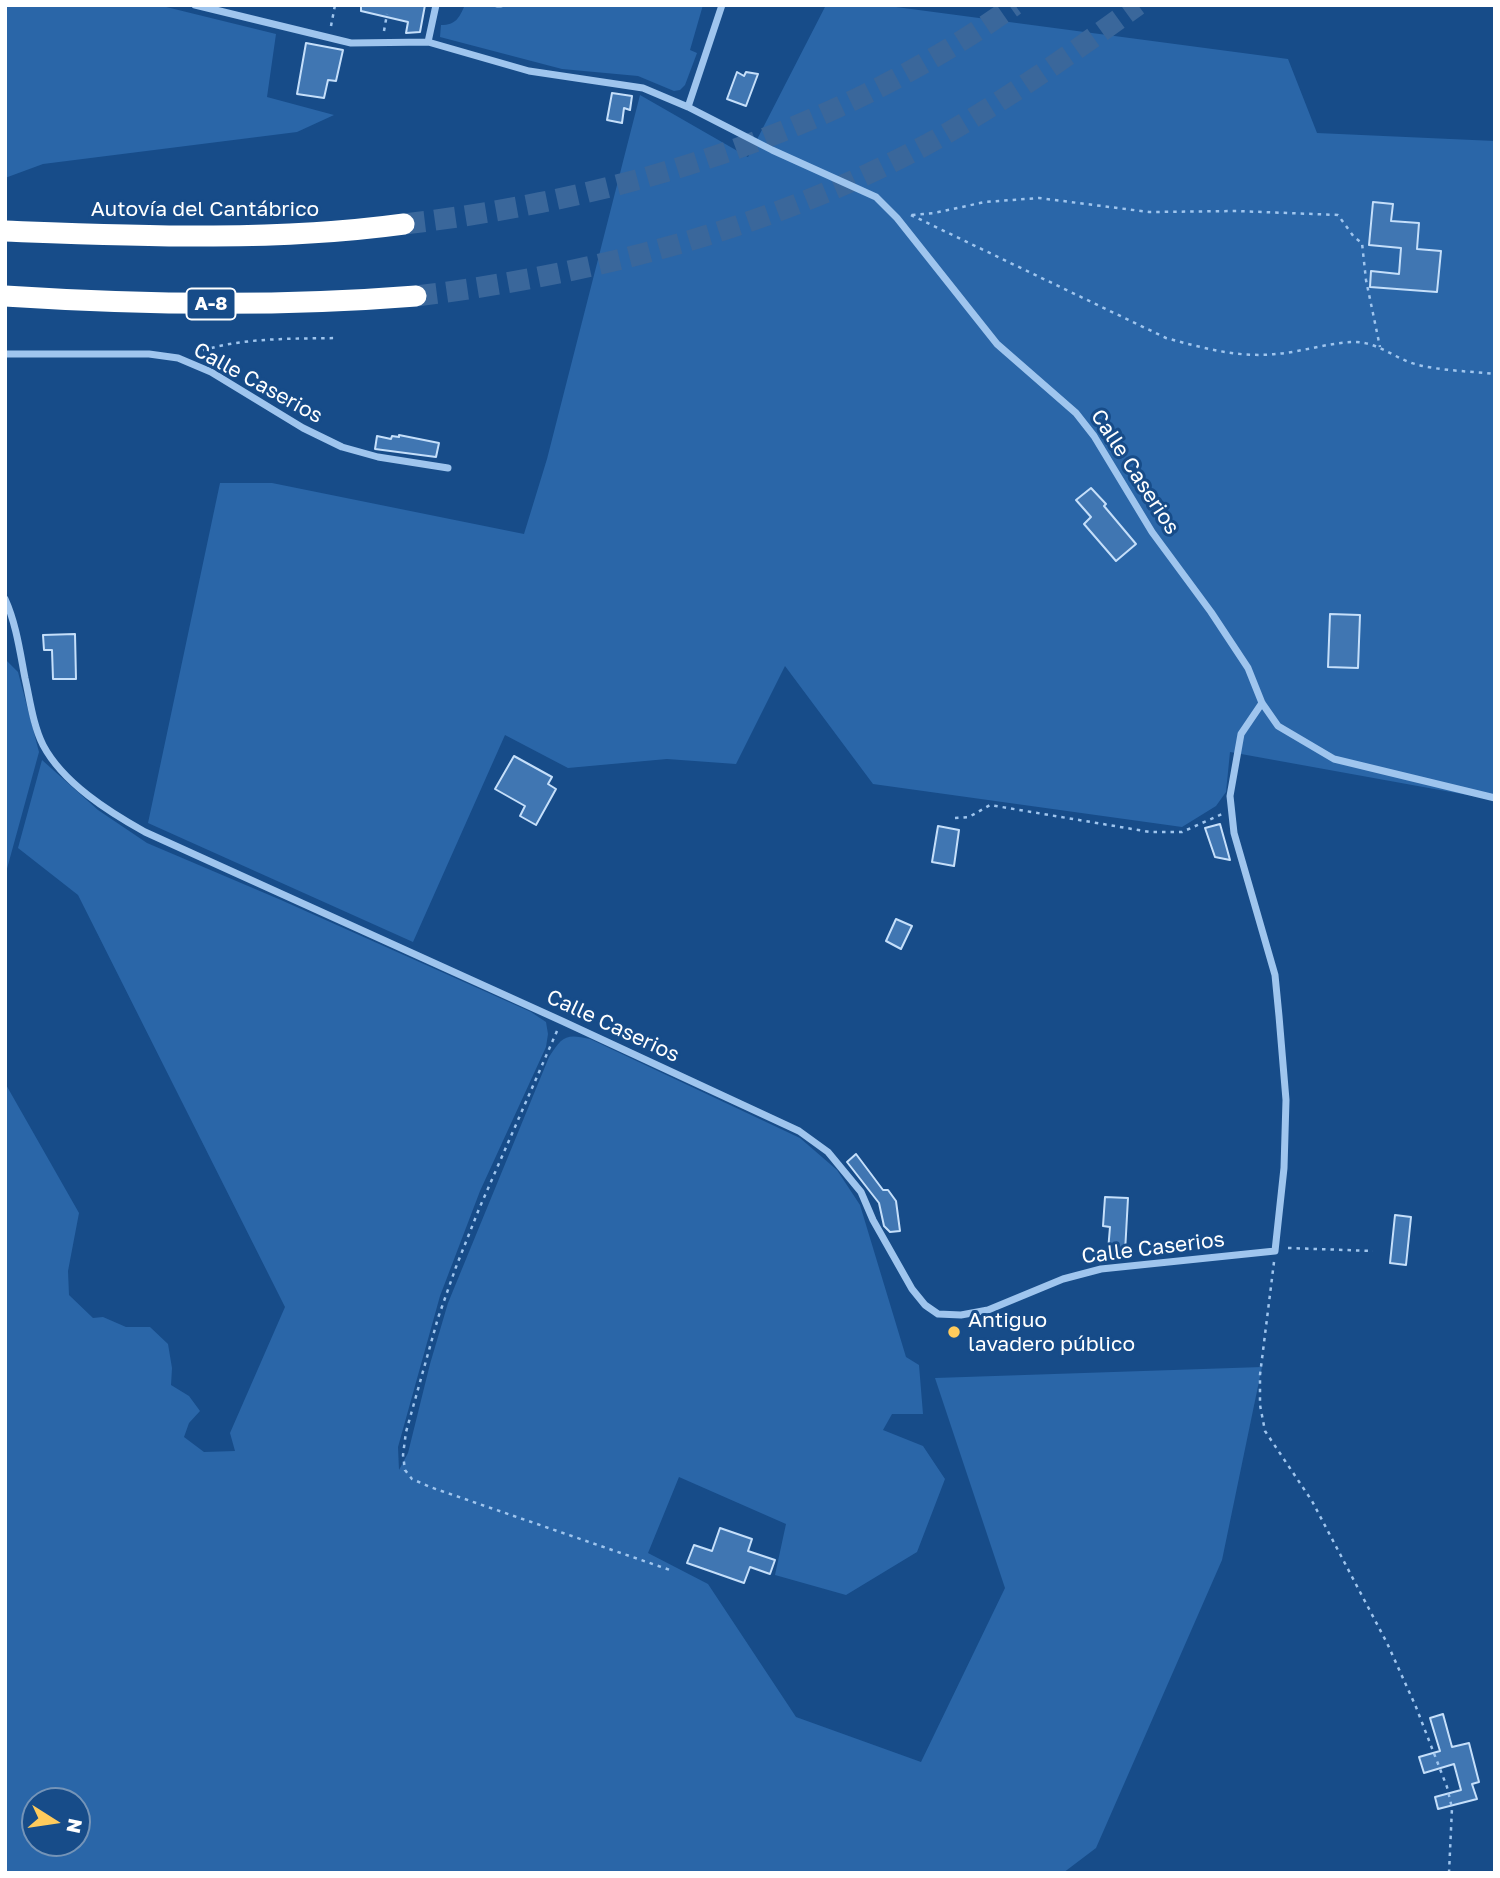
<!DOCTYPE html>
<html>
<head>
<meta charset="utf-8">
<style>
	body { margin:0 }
	#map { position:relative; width:1500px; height:1878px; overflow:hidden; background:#174c89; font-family:"Golos Text",sans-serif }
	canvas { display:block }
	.frame { position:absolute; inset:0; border:7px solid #fff; pointer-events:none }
	.north { position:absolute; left:21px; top:1787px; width:70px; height:70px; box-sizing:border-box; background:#174c89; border:2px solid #7494b8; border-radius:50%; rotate:102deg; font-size:19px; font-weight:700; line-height:28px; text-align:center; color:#fff }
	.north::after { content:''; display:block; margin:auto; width:24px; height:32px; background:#ffcb5c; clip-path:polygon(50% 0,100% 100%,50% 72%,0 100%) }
</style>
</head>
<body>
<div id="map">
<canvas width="1500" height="1878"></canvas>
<div class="frame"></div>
<div class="north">N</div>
</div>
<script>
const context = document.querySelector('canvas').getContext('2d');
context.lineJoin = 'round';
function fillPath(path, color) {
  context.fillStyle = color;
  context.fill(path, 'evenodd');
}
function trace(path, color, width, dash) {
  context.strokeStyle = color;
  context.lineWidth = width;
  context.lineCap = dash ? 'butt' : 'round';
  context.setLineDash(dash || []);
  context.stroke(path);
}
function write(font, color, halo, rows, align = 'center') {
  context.font = font + ' "Golos Text",sans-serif';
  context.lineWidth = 6;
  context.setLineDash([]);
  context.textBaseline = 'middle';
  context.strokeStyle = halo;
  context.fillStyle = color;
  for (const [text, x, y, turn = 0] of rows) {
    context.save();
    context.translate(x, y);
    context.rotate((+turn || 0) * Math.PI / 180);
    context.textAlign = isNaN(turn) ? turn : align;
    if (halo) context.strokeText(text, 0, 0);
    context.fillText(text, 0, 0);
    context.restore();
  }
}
const green = new Path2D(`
	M5 5H158L276 34 267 97 334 115 297 132 43 164 5 178Z
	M465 5H703L690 50 697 53 685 85 680 90 674 91 638 76 562 69 440 37 441 25C456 25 459 18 465 5Z
	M826 5H881L1288 59 1317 133 1495 141V800L1230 752 1226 792 1216 806 1182 827 873 784 785 666 736 764 667 759 568 768 505 735 413 942 148 823 220 483H272L524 534 547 459 640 95 748 157Z
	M5 659 18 672 39 752 5 876Z
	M42 760 98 810 147 843 281 900 531 1012 546 1022 548 1034 546 1047 480 1191 440 1296 398 1447 399 1470 408 1453 430 1364 448 1303 549 1057C562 1037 565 1033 590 1039L800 1138 837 1170 860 1205 906 1357 919 1365 923 1414H892L883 1430 923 1446 945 1479 917 1552 846 1595 775 1575 786 1524 679 1477 648 1553 708 1584 796 1717 921 1762 1005 1588 935 1378 1262 1367 1222 1560 1096 1848 1063 1873H5V1083L79 1213 68 1271 69 1295 93 1318 103 1317 126 1327H150L168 1344 172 1368 171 1385 189 1396 200 1411 189 1423 184 1437 204 1452 235 1451 230 1433 285 1307 78 895 18 848ZM77 1801V1843H35V1801Z`);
const building = new Path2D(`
	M361 5H425L420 32 406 33 408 22 361 11Z
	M306 43 343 50 336 81 328 80 324 98 297 94Z
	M737 72 744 76 746 72 758 74 746 106 727 99Z
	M612 93 632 96 630 110 624 108 622 123 607 120Z
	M1373 202 1393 204 1391 221 1419 223 1417 249 1441 251 1437 292 1370 287 1371 271 1399 274 1401 248 1369 245Z
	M399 435 439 443 436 457 375 449 377 436 391 439 392 436 399 437Z
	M1091 488 1106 504 1104 506 1136 544 1116 561 1084 524 1091 517 1076 500Z
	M1330 614 1360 615 1358 668 1328 667Z
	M75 634 76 679H53L52 650H44L43 635Z
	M514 756 552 777 548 784 556 789 536 825 520 816 525 806 495 789Z
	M1220 824 1227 849 1230 860 1215 857 1205 828Z
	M938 826 959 830 954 866 932 862Z
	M896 919 912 926 901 949 886 941Z
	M856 1154 883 1190H888L896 1201 900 1231 890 1232 884 1226 879 1203 847 1162Z
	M1105 1197 1128 1198 1125 1252 1108 1251 1110 1227 1103 1226Z
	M1395 1215 1411 1217 1406 1265 1390 1263Z
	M720 1528 752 1539 748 1551 775 1560 770 1574 750 1567 744 1583 687 1563 694 1545 712 1551Z
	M1443 1714 1452 1747 1469 1743 1479 1782 1472 1784 1477 1799 1438 1809 1435 1797 1461 1790 1454 1764 1424 1773 1419 1757 1440 1751 1430 1718Z`);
const highwayTunnel = new Path2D(`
	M404 224C621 199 836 133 1015 5
	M416 296C598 274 784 225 944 135 1012 96 1075 51 1138 5`);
const path = new Path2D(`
	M331 26 335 5
	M384 31 387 14
	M911 215 1166 338C1203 348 1238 358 1276 354 1302 352 1330 342 1356 342 1379 343 1394 358 1415 364 1440 371 1469 371 1495 374
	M912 215 934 213 985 202 1039 198 1149 212 1237 211 1338 215 1354 237 1362 243 1366 280 1380 347
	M195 353C240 337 290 339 337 338
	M955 818 969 817 990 805 1150 832H1182L1222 814
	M557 1031 479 1209 456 1267 438 1318 406 1432 403 1455 405 1470 412 1479 430 1487 670 1570
	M1288 1248 1373 1251
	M1274 1262 1260 1375V1405L1265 1431 1312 1501 1387 1643 1416 1707 1447 1787 1452 1808 1449 1873`);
const lane = new Path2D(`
	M497 5H501`);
const street = new Path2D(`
	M195 5 351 43 428 42 529 71 643 88 688 107 772 150 876 197 897 218 997 344 1076 413 1094 436 1152 532 1211 612 1248 668 1262 703 1278 726 1334 759 1495 798
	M428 42 436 5
	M688 107 722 5
	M5 354H149L178 358 211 372 303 428 342 447 378 457 448 468
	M5 599C16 623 20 652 25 678 30 700 33 725 43 745 63 783 109 812 145 832L562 1021 799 1131 828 1152 861 1192 873 1220 912 1289 925 1305 938 1314 961 1315 988 1310 1063 1279 1101 1269 1275 1251 1284 1168 1286 1100 1279 1016 1275 975 1234 833 1230 796 1241 734 1262 703`);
const highway = new Path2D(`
	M5 231C139 236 271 242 404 224
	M5 296C143 305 278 307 416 296`);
const markers = [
	[954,1332,7,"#ffcb5c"]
];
const shields = [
	[211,304,49]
];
const shieldNames = [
	["A-8",211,304]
];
const streetNames = [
	["Autovía del Cantábrico",205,209],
	["Calle Caserios",258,383,29],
	["Calle Caserios",1135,472,57],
	["Calle Caserios",613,1026,25],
	["Calle Caserios",1153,1248,-7]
];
const poiNames = [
	["Antiguo",968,1320],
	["lavadero público",968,1344]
];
fillPath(green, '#2a66a8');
fillPath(building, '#4076b2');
trace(building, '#c5dffa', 2);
trace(highwayTunnel, '#3a679b', 21, [21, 10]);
trace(path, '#9fc5ee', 2.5, [3.5, 5]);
trace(lane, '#9fc5ee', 5);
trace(street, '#9fc5ee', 7);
trace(highway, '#fff', 21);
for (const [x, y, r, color] of markers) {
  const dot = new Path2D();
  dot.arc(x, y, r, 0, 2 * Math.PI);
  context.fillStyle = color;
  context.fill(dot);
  trace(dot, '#174c89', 2.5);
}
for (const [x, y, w] of shields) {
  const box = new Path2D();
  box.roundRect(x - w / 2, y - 15.5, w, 31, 5);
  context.fillStyle = '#174c89';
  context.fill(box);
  trace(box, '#fff', 2);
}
write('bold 19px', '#fff', null, shieldNames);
write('21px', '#fff', '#174c89', streetNames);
write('21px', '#fff', '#174c89', poiNames, 'left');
</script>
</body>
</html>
